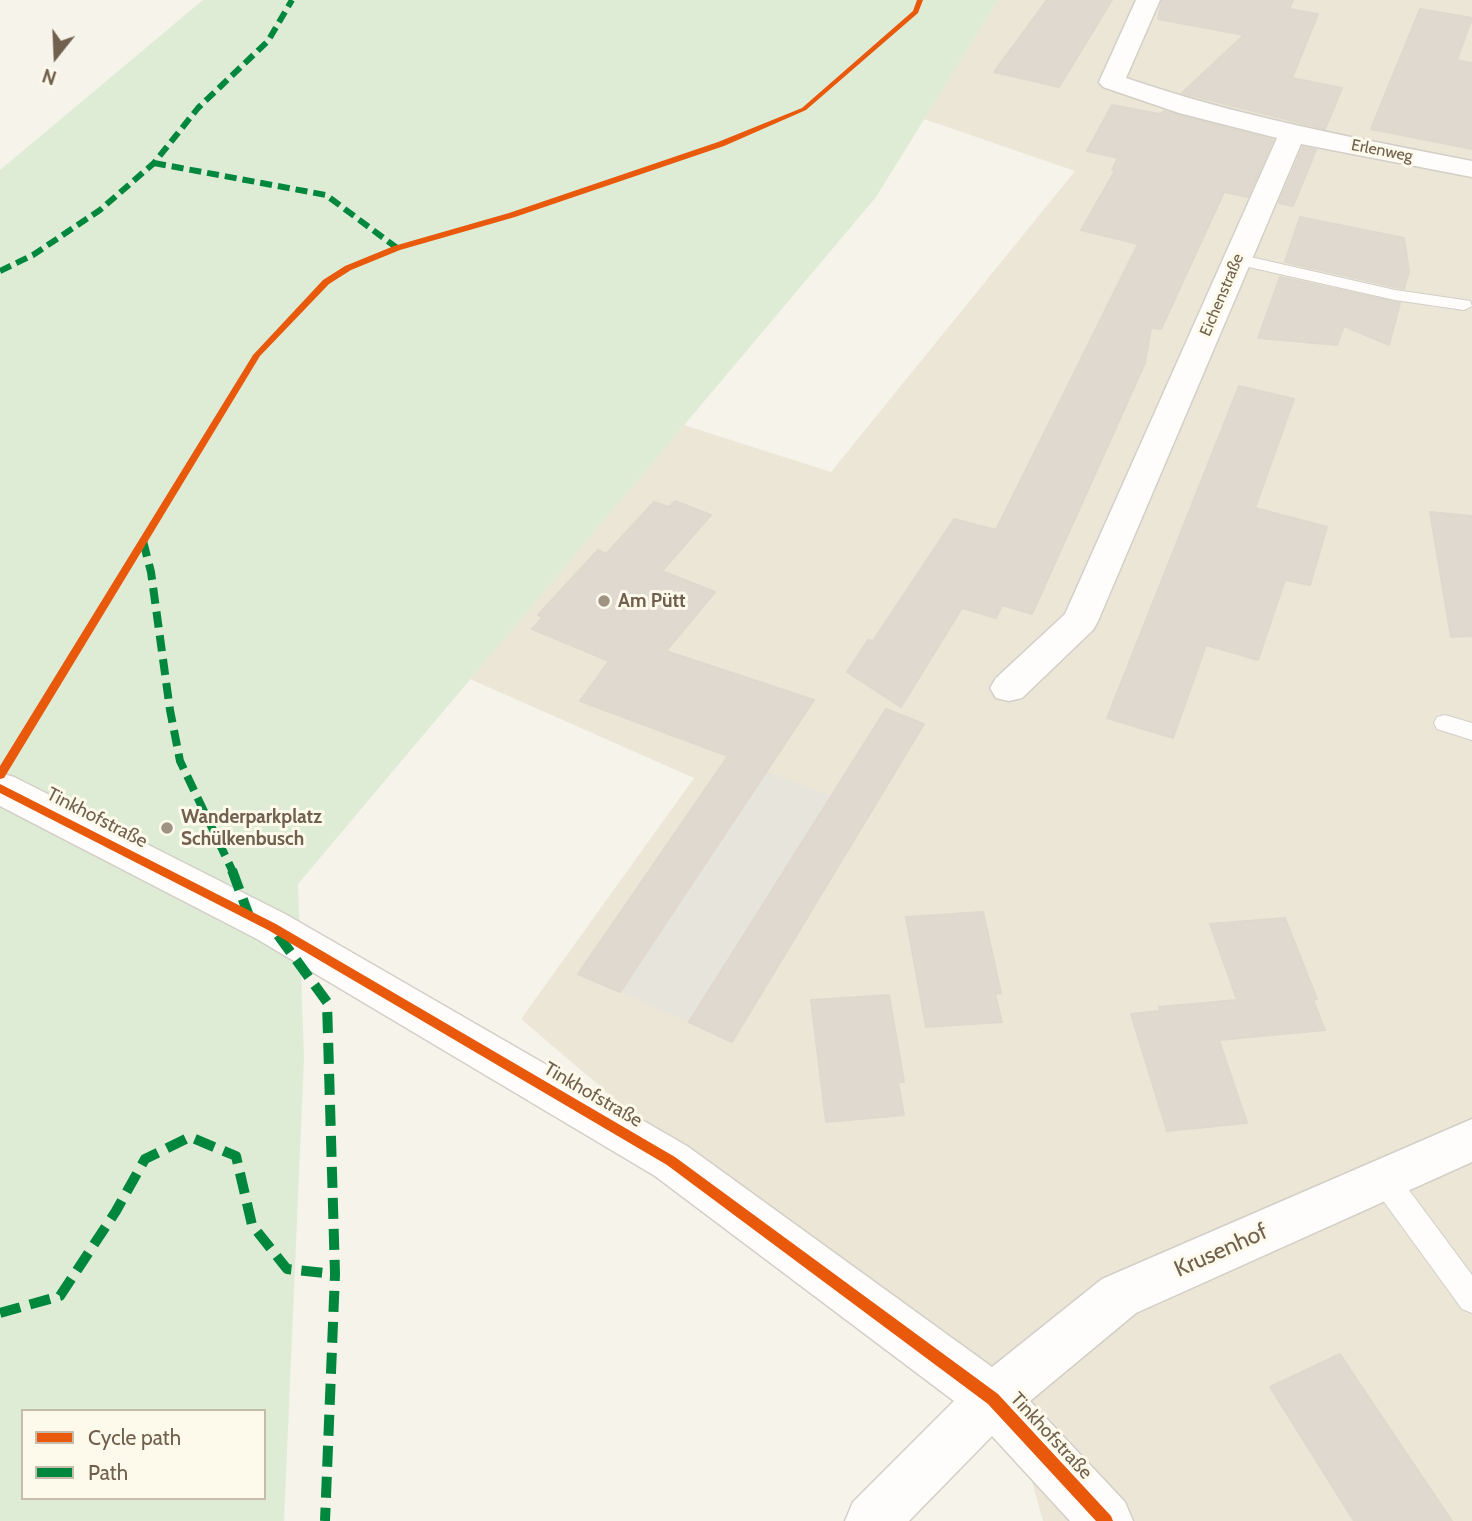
<!DOCTYPE html>
<html>
<head>
<meta charset="utf-8">
<style>
	body { margin:0 }
	#map { position:relative; width:1472px; height:1521px; overflow:hidden; background:#f5f3ea; font-family:Cabin,sans-serif }
	canvas { display:block }
	.legend { position:absolute; left:21px; top:1409px; width:245px; height:91px; box-sizing:border-box; background:#fdf9eb; border:2px solid #c5bcac; margin:0; padding:9px 12px; list-style:none; font-size:21px; color:#70604d }
	.legend li { display:flex; align-items:center; gap:14px; height:35px }
	.legend b { width:35px; border:2px solid #c5bcac }
	.north { position:absolute; left:21px; top:21px; width:70px; height:70px; -webkit-text-stroke:5px #fdf9eb; paint-order:stroke; rotate:198deg; font-size:19px; font-weight:700; line-height:28px; text-align:center; color:#70604d }
	.north::after { content:''; display:block; margin:auto; width:24px; height:32px; background:#70604d; clip-path:polygon(50% 0,100% 100%,50% 72%,0 100%) }
</style>
</head>
<body>
<div id="map">
<canvas width="1472" height="1521"></canvas>
<ul class="legend">
<li><b style="height:9px;background:#e8590c"></b>Cycle path</li>
<li><b style="height:9px;background:#00873e"></b>Path</li>
</ul>
<div class="north">N</div>
</div>
<script>
const context = document.querySelector('canvas').getContext('2d');
context.lineJoin = 'round';
function fillPath(path, color) {
  context.fillStyle = color;
  context.fill(path, 'evenodd');
}
function trace(path, color, width, dash) {
  context.strokeStyle = color;
  context.lineWidth = width;
  context.lineCap = dash ? 'butt' : 'round';
  context.setLineDash(dash || []);
  context.stroke(path);
}
function write(font, color, halo, rows, align = 'center') {
  context.font = font + ' Cabin,sans-serif';
  context.lineWidth = 6;
  context.setLineDash([]);
  context.textBaseline = 'middle';
  context.strokeStyle = halo;
  context.fillStyle = color;
  for (const [text, x, y, turn = 0] of rows) {
    context.save();
    context.translate(x, y);
    context.rotate((+turn || 0) * Math.PI / 180);
    context.textAlign = isNaN(turn) ? turn : align;
    if (halo) context.strokeText(text, 0, 0);
    context.fillText(text, 0, 0);
    context.restore();
  }
}
const residential = new Path2D(`
	M998 0H1472V1521H1043L1009 1398 676 1151 521 1019 694 778 470 679 684 425 831 472 1075 171 924 119Z`);
const industrial = new Path2D(`
	M766 772 832 796 689 1022 620 992Z`);
const green = new Path2D(`
	M203 0H998L876 197 298 884 304 1058 284 1521H0V170ZM23 1411H264V1498H23Z`);
const building = new Path2D(`
	M1047 0H1112L1059 87 994 72Z
	M1162 0H1293L1289 9 1318 14 1292 78 1342 88 1325 129 1182 93 1244 35 1158 19Z
	M1420 9 1472 18 1457 60 1472 63V149L1371 129Z
	M1112 105 1160 114 1164 111 1273 140 1248 197 1224 192 1161 329 1151 328 1145 363 1032 614 1002 605 996 618 962 608 901 707 847 672 868 640 873 641 954 519 996 530 1138 244 1081 230 1115 171 1112 170 1118 158 1087 151Z
	M1303 147 1316 150 1293 206 1279 203Z
	M1300 217 1404 238 1409 271 1404 289 1285 262Z
	M1280 277 1400 303 1389 345 1344 326 1337 345 1258 338Z
	M1239 386 1294 399 1255 508 1327 527 1310 585 1285 580 1258 660 1206 645 1173 738 1107 718Z
	M675 501 711 515 662 571 715 592 666 651 814 700 620 992 578 974 728 756 580 701 609 661 532 629 543 617 538 615 598 550 606 554 654 502 669 507Z
	M1430 512 1472 516V636L1451 637Z
	M886 709 924 724 732 1042 689 1022Z
	M983 912 1001 993 995 994 1002 1022 926 1027 906 917Z
	M1285 918 1317 999 1313 1000 1325 1030 1219 1040 1247 1123 1167 1131 1131 1014 1160 1011 1159 1007 1237 1000 1210 924Z
	M889 995 904 1082H898L904 1115 826 1122 811 1000Z
	M1340 1354 1351 1371 1452 1521H1354L1270 1387Z`);
const service = new Path2D(`
	M1237 254 1395 290 1464 300 1470 301 1472 306 1464 310 1395 300 1231 263 1229 259Z
	M1445 715 1472 723V740L1437 729 1434 723 1437 717Z
	M1384 1166 1394 1170 1472 1275V1313L1462 1309 1374 1188 1370 1179 1374 1170Z`);
const minor = new Path2D(`
	M1136 0H1160L1126 78C1239 117 1355 138 1472 161V177L1301 144 1098 621 1093 630 1022 698 1009 701 996 698 990 688 996 678 1065 614 1277 138 1179 113 1103 87 1099 82Z
	M0 773 14 777 287 915 687 1146 992 1367 1102 1279 1472 1119V1162L1136 1313 1030 1401 1125 1502 1133 1521H1070L992 1436 909 1521H845L853 1502 954 1401 655 1176 257 939 0 806Z`);
const quietFar2 = new Path2D(`
	M154 163 326 195 397 248
	M0 271 33 255 100 210 154 163 198 108 268 41 292 0`);
const quietFar1 = new Path2D(`
	M143 541 151 572 170 710 180 761 233 872`);
const quiet = new Path2D(`
	M232 870 249 916
	M278 935 327 1002 335 1274 325 1521
	M0 1313 60 1296 116 1211 145 1159 190 1137 236 1156 252 1225 287 1269 335 1274`);
const cycleway = new Path2D(`
	M917 0H923L918 13 806 110 724 146 515 217 400 250 351 270 329 284 260 356 4 778 0 779V766L253 355 323 280 345 266 394 246 509 213 718 142 802 108 913 11Z
	M0 784 276 924 675 1157 998 1394 1111 1516 1113 1521H1096L988 1404 667 1165 268 930 0 793Z`);
const markers = [
	[604,601,7,"#9f9384"],
	[167,828,7,"#9f9384"]
];
const farStreetnames = [
	["Erlenweg",1382,151,11],
	["Eichenstraße",1222,295,-67]
];
const poiNames = [
	["Am Pütt",618,601],
	["Wanderparkplatz",181,817],
	["Schülkenbusch",181,839]
];
const streetNames = [
	["Tinkhofstraße",97,818,27],
	["Tinkhofstraße",593,1095,30],
	["Tinkhofstraße",1051,1436,47]
];
const nearStreetnames = [
	["Krusenhof",1221,1251,-24]
];
fillPath(residential, '#ece6d7');
fillPath(industrial, '#e7e4db');
fillPath(green, '#deecd6');
fillPath(building, '#dfd9d0');
trace(building, '#ded8cd', 2);
trace(service, '#d3cfc7', 2);
trace(minor, '#d3cfc7', 3);
fillPath(service, '#fefdfc');
fillPath(minor, '#fefdfc');
trace(quietFar2, '#00873e', 6, [12, 6]);
trace(quietFar1, '#00873e', 8, [16, 8]);
trace(quiet, '#00873e', 10, [21, 10]);
fillPath(cycleway, '#e8590c');
for (const [x, y, r, color] of markers) {
  const dot = new Path2D();
  dot.arc(x, y, r, 0, 2 * Math.PI);
  context.fillStyle = color;
  context.fill(dot);
  trace(dot, '#fdf9eb', 2.5);
}
write('16px', '#70604d', '#fdf9eb', farStreetnames);
write('bold 19px', '#70604d', '#fdf9eb', poiNames, 'left');
write('19px', '#70604d', '#fdf9eb', streetNames);
write('23px', '#70604d', '#fdf9eb', nearStreetnames);
</script>
</body>
</html>
